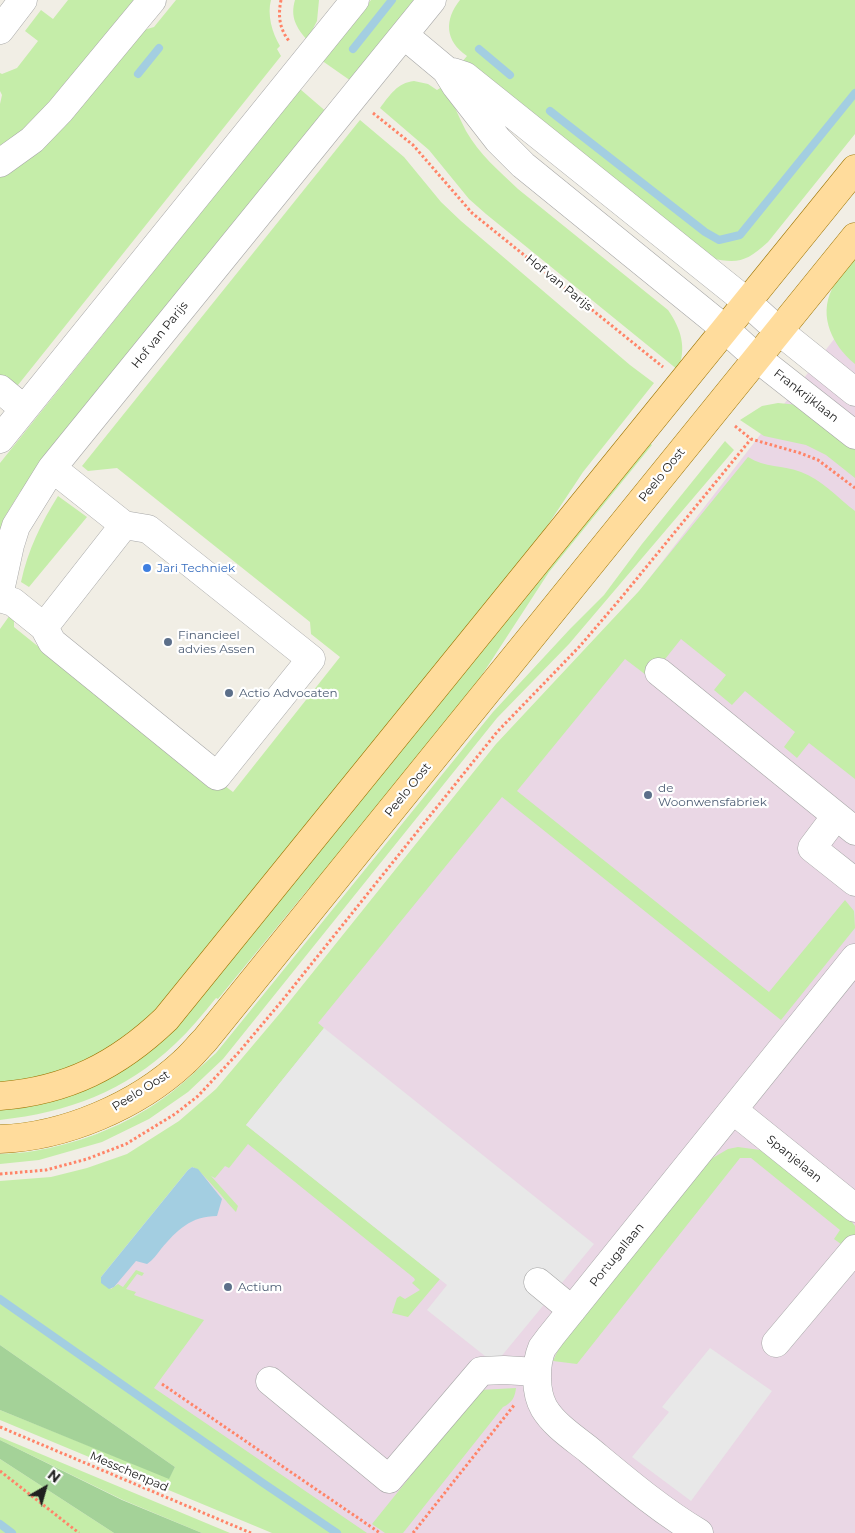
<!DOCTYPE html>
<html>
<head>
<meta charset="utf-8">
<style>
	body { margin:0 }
	#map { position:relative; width:855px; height:1533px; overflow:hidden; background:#f1eee5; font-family:Montserrat,sans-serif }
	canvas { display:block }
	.north { position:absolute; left:20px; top:1463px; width:50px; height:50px; -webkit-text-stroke:4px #fff; paint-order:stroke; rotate:38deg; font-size:14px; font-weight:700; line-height:20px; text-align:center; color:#202020 }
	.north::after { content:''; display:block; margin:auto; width:18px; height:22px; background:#202020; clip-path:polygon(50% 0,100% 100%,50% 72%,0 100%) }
</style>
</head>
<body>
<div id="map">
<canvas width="855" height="1533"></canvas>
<div class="north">N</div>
</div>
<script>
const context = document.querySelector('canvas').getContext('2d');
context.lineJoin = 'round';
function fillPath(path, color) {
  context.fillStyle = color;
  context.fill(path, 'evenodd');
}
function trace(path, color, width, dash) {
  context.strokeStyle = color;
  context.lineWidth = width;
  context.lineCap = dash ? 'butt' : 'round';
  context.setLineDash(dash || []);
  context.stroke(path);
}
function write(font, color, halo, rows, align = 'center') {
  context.font = font + ' Montserrat,sans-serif';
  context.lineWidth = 4.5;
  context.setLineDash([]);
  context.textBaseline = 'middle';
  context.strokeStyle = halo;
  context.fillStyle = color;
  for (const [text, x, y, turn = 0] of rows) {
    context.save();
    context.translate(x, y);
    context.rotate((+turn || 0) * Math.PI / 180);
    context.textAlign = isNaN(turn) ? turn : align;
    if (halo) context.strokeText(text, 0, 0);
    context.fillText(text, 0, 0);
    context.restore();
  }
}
const industrial = new Path2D(`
	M855 312V1533H355L64 1336Z`);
const grass = new Path2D(`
	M68 0H138L87 66 0 153V104L2 95 0 91V73L2 74 17 68 38 41 25 31 41 10 53 19Z
	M176 0H271C267 14 272 33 280 46L277 49 281 56 14 390 0 378V173L137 32 154 27Z
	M295 0H319L317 21 307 40C296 27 290 17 295 0Z
	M371 0H417L351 81 321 60Z
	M460 0H855V134L768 242C746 262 738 264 710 258L461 63 467 56C445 41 444 20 460 0Z
	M414 81 428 84 437 90 445 85C452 100 458 116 466 131 479 154 499 171 518 189L668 310C681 329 687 347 678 370L486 214 469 199 429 150 380 108C390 95 397 83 414 81Z
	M300 89 329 114 20 492 4 518 0 532V463Z
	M360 120 404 157 441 202 461 221 630 365 654 383 583 472 520 567 156 1018 109 1056 0 1088V629L10 615 14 618V627L184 764 197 765 233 792 340 657 311 634 310 622 117 468 88 471 82 466Z
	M855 257V364C833 346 818 317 832 289 837 277 847 267 855 257Z
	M778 403 799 405 855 444V478L826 455 806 445 764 436 740 420 762 406Z
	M645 439 652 445 549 572 480 678 311 890 309 888 218 999 216 998C203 1014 190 1030 175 1044 124 1092 69 1112 0 1120V1105L99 1079Z
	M725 441 734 450 569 644 497 718 223 1059 188 1092 149 1119 102 1142 39 1160 0 1164V1154C11 1153 23 1153 34 1151 76 1144 119 1128 155 1104 177 1090 196 1071 216 1053L493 712 570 629 604 595 642 544Z
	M748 457C765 468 783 465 801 472 821 479 838 498 855 511V779L809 743 797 758 784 747 795 732 745 691 732 705 714 690 726 675 681 639 650 678 625 659 517 791 769 992 845 900 854 911 855 928 781 1020 502 797 318 1023 324 1028 246 1125 440 1279 408 1317 392 1313 397 1298 400 1296 405 1299 420 1290 412 1283 415 1280 414 1278 248 1144 229 1168 225 1166 215 1178 211 1176 238 1206 236 1212C227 1203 201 1169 192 1167L188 1170 101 1277 111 1289 118 1284 123 1287 136 1270 144 1273 142 1276 137 1274 126 1289 136 1292 134 1295 204 1320 154 1388 367 1533H272L0 1420V1410L169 1478 175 1467 0 1345V1181L51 1177 87 1168 127 1154 179 1121 216 1089 281 1012 496 744 639 591Z
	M58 496 87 517 29 587 21 582C28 550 41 523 58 496Z
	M738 1147 760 1150 852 1222 855 1226V1236L845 1247 834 1239 840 1230 751 1158H740L577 1364 553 1361 559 1348 711 1159 728 1149Z
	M516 1388C515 1397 512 1403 503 1407L403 1533H385L372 1524 480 1390Z
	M0 1437 230 1533H202L123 1500 0 1440Z
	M0 1459 114 1533H0Z`);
const forest = new Path2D(`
	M0 1345 175 1467 169 1479 0 1410Z
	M0 1440 122 1500 202 1533H114L0 1459Z`);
const parking = new Path2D(`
	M324 1028 594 1244 495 1364 427 1310 447 1285 246 1125Z
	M710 1348 772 1391 691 1501 632 1457 669 1412 662 1407Z`);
const water = new Path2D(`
	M192 1167 198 1169 222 1199 217 1216C191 1216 177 1230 161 1249 157 1254 153 1260 147 1264L136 1261 114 1287 109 1289 101 1283V1277L188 1170Z`);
const stream = new Path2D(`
	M353 49 392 0
	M479 49 510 75
	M138 74 159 48
	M550 111 705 232 719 240 740 235 855 93
	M0 1299 263 1483 337 1533
	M0 1524 12 1533`);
const path = new Path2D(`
	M281 0C278 15 279 28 289 41
	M373 113 413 145 472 213 663 367
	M735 426 751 439 800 453 818 460 855 488
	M0 1174 46 1170 87 1159 126 1144 175 1114 198 1096 239 1052 281 1002 497 732 580 646 621 598 751 439
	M162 1384 380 1533
	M0 1427 251 1533
	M0 1471 79 1533
	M413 1533 515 1404`);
const minor = new Path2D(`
	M0 30 23 0
	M404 35 446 70 456 86 498 140 523 165 725 329 757 358 855 435
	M453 72 465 76 747 302 779 331 855 392
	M0 163 32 140 60 111 152 0
	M0 389 24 409
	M0 439 355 0
	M0 591 10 545 16 526 52 468 432 0
	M0 598 13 602 44 627 124 525 52 468
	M44 627 52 642 217 776 311 659 148 529 124 525
	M659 672 855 831
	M836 816 812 848 855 882
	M733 1110 855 1208
	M538 1282 572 1310
	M776 1343 855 1249
	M270 1381 389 1479 481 1371 504 1370 537 1372
	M699 1533C659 1509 624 1479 589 1450 574 1438 554 1425 544 1408 535 1392 535 1365 542 1348 545 1344 548 1340 551 1336L855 958`);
const major = new Path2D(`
	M0 1096C67 1091 118 1065 166 1019L855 169
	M0 1139C64 1137 137 1106 184 1062 192 1055 198 1047 205 1040L855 237`);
const markers = [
	[147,568,5,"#3f7fe0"],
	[168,642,5,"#5c6f8a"],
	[229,693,5,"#5c6f8a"],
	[648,795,5,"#5c6f8a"],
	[228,1287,5,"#5c6f8a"]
];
const streetNames = [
	["Hof van Parijs",559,283,39],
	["Hof van Parijs",160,335,-51],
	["Frankrijklaan",806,396,38],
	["Peelo Oost",662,475,-51],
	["Peelo Oost",408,790,-51],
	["Peelo Oost",141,1091,-32],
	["Spanjelaan",794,1159,39],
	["Portugallaan",617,1255,-51],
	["Messchenpad",129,1472,23]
];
const shopNames = [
	["Jari Techniek",157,568]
];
const serviceNames = [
	["Financieel",178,635],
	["advies Assen",178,649],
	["Actio Advocaten",239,693],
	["de",658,788],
	["Woonwensfabriek",658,802],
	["Actium",238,1287]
];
fillPath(industrial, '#ead7e5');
fillPath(grass, '#c5eda9');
fillPath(forest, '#a4d298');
fillPath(parking, '#e8e8e8');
fillPath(water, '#a3cee1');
trace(stream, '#a3cee1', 8);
trace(minor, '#a7a7a7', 29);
trace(major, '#9b7400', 29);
trace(path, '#ff8468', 3, [2.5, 2.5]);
trace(minor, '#fff', 28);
trace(major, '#ffdc9c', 28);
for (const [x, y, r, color] of markers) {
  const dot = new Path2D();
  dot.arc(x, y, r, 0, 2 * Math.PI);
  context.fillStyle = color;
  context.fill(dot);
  trace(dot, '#fff', 2);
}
write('12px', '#202020', '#fff', streetNames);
write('12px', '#366cbe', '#fff', shopNames, 'left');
write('12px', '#4e5e75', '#fff', serviceNames, 'left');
</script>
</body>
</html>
